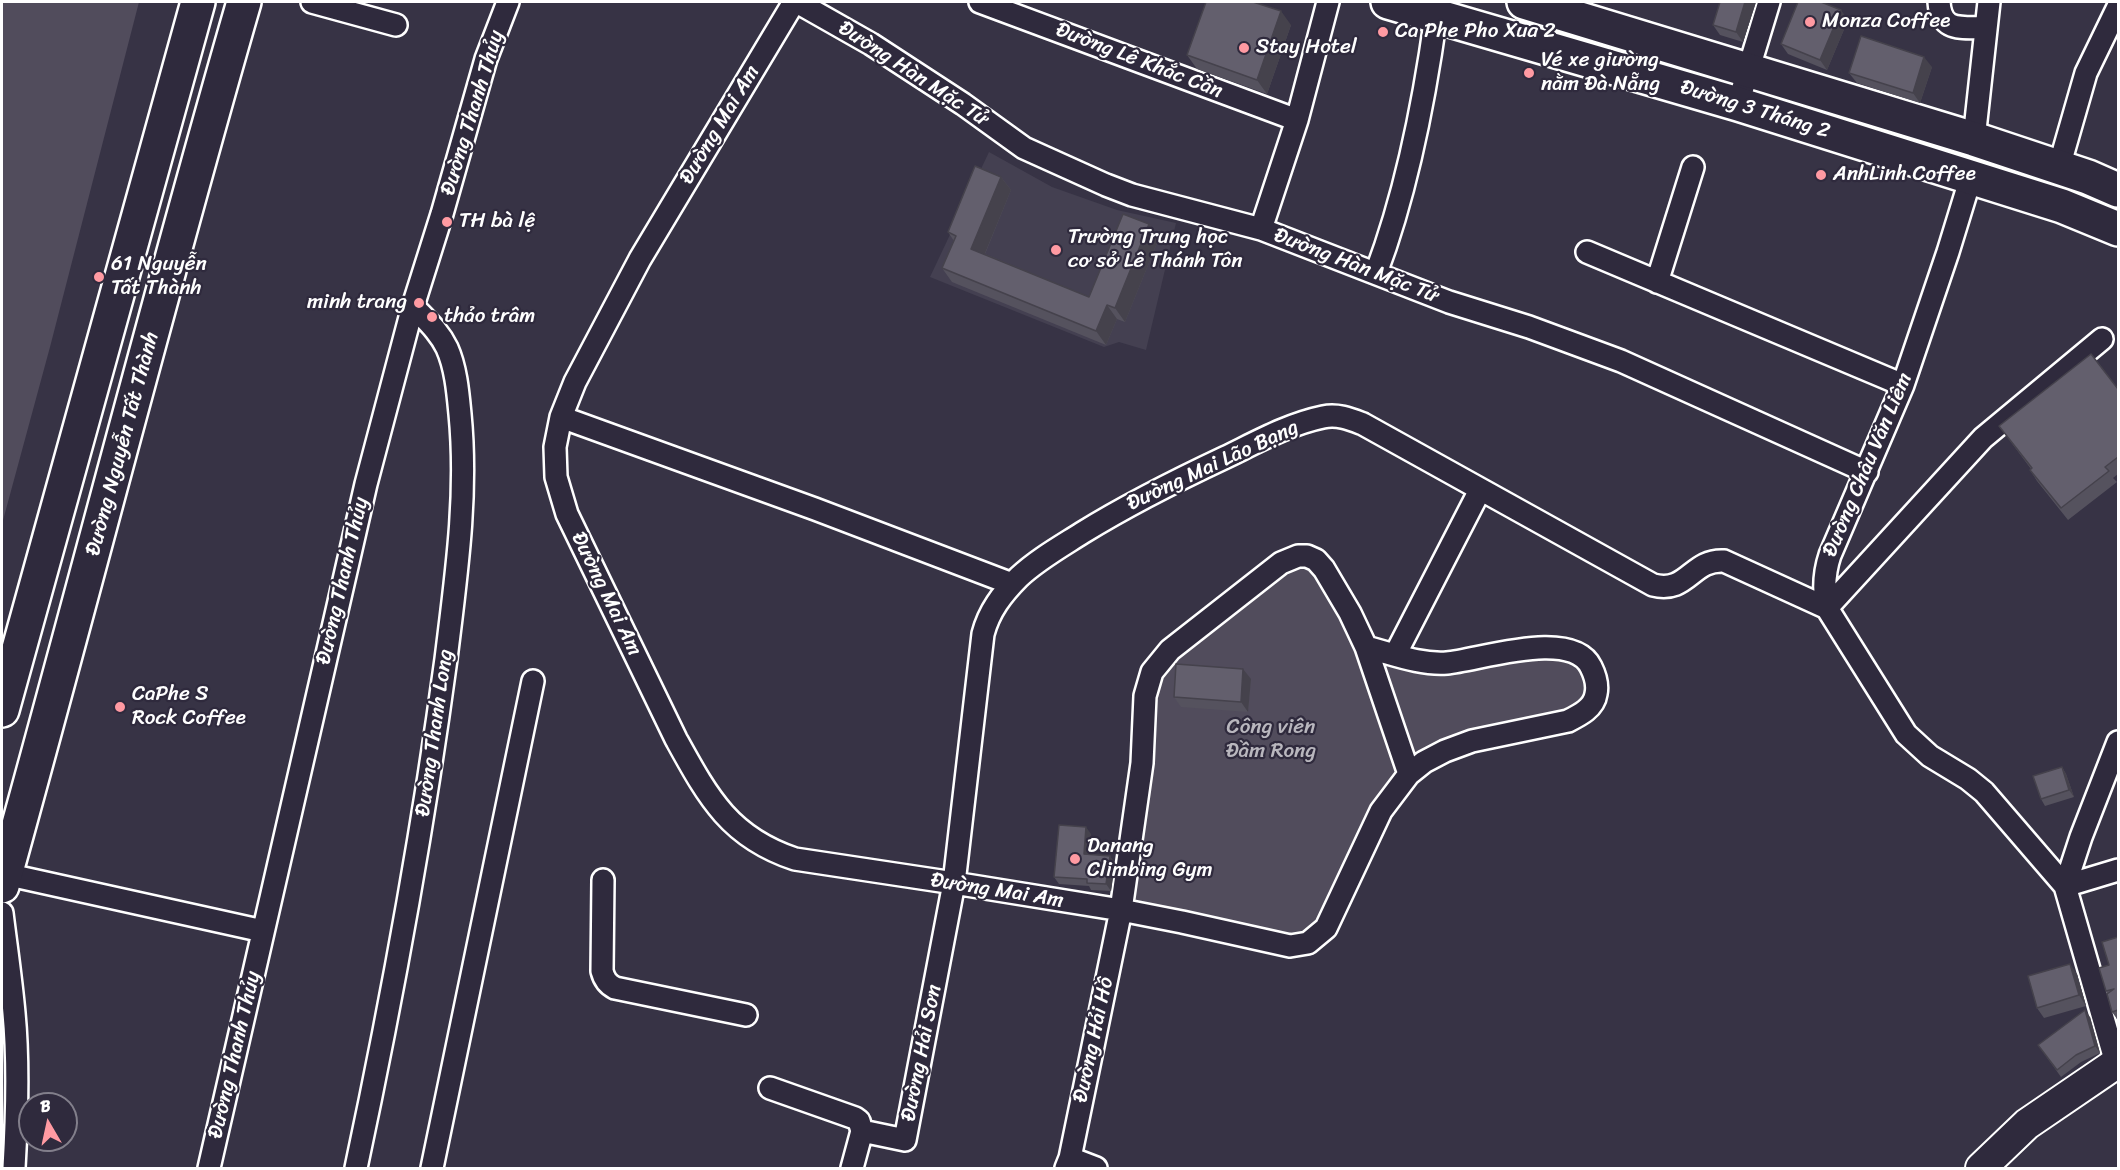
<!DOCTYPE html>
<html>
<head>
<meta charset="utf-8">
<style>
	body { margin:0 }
	#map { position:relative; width:2120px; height:1170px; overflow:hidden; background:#373345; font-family:Sriracha,sans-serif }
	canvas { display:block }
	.frame { position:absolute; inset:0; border:3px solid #fff; pointer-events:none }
	.north { position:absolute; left:18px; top:1092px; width:60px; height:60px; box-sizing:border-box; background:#2f2a3d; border:2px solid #827f8b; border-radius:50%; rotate:351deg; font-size:16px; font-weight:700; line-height:24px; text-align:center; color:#fff }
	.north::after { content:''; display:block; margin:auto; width:21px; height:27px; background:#ff9aa2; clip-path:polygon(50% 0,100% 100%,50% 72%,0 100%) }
</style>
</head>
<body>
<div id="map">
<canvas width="2120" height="1170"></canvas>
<div class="frame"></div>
<div class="north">B</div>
</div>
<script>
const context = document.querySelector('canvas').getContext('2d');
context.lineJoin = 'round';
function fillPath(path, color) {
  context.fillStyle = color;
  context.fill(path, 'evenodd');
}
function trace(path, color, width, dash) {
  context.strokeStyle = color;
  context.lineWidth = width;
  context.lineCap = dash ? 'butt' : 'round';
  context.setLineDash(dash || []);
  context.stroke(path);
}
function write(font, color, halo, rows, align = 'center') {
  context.font = font + ' Sriracha,sans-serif';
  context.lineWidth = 4.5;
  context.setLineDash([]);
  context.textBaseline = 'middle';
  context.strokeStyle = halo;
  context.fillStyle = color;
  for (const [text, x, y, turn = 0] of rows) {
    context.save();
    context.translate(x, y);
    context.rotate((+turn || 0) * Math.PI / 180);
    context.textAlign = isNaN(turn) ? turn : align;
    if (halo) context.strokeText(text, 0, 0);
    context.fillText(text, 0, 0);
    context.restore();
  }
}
const built = new Path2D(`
	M989 152 1052 187 1117 210 1176 223 1146 350 1119 342 1104 347 930 277Z`);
const green = new Path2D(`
	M2 2H139L50 347 2 524Z
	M1298 556 1316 560 1366 647 1395 655 1544 648 1589 662 1591 706 1445 751 1409 774 1332 918 1290 946 1121 910 1160 660Z`);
const minor = new Path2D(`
	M312 2 396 25
	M794 2 640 259 575 382 561 417 555 447 556 477 567 514 676 739C708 797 729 837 795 859L954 883 1121 910 1182 922 1290 946 1308 943 1326 928 1381 811 1409 774 1424 762 1445 751 1472 741 1568 721C1580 715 1594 708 1596 694 1598 685 1595 675 1591 667 1572 628 1480 660 1447 663 1420 665 1393 654 1366 647
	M797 2 871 44 963 104 1024 148 1106 185 1132 195 1261 229 1449 302 1529 327 1621 361 1867 472
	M980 2 1297 120
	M1939 2C1941 32 1960 27 1985 28
	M1738 104 1769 2
	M1974 139 1989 2
	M2059 167 2086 73 2118 7
	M1971 177 1948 252 1903 385 1830 555C1824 573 1823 589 1827 608L1906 734 1930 756 1968 779 1984 792 2065 886 2116 1063
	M1261 229 1297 120 1328 2
	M1587 252 1903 385
	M1376 273C1407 191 1424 103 1436 16
	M1657 282 1693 167
	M561 417 815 509 1012 584
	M1395 655 1480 490
	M5 874 263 931
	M603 880 602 971C604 979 607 984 615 988L746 1015
	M2065 886 2081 837 2118 742
	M2065 886 2118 870
	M2 913C6 946 11 979 14 1013 19 1065 17 1117 14 1168
	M770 1088 855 1118 859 1121 862 1131
	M1070 1158 1096 1168
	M209 1168 366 484 413 306 442 214 486 59 508 2
	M356 1168C392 999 423 830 446 659 456 577 468 496 460 414 458 393 456 368 447 348 439 331 425 319 413 306
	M432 1168 533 681
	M852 1168 862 1131 905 1140 954 883 983 634C989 611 1002 594 1019 577 1037 560 1060 547 1082 533 1129 504 1177 480 1226 457 1257 442 1289 424 1323 417 1338 414 1350 419 1363 424L1653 585C1688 594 1691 559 1724 561L1827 608 1983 438 2102 339
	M1066 1168 1070 1158 1121 910 1142 763 1145 696 1152 672 1170 650 1281 563 1298 556H1307L1316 560 1324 569 1350 613 1366 647 1409 774`);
const secondary = new Path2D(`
	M1981 1168 2027 1124 2118 1062`);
const primary = new Path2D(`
	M1388 2 1738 104 2062 206 2118 229
	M1524 2 1974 139 2088 177 2118 190
	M2 710 198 2
	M2 886C84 592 159 295 244 2`);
const wall = new Path2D(`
	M1720 2H1756L1743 42 1720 35 1713 25Z
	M1848 20 1827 70 1788 54 1781 44Z
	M1291 25 1267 94 1197 69 1187 55Z
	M1932 67 1920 103 1857 83 1849 73Z
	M1001 177 1011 190 985 254 1089 297 1149 224 1159 238 1125 322 1117 319 1106 345 952 282 942 268 954 241 948 232Z
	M2118 389V474L2113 478 2117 482 2068 520 2037 481 2030 470 2031 469 1999 426Z
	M1251 679 1248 712 1181 707 1174 697Z
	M2062 767 2066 774 2074 797 2045 806 2041 799Z
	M1091 834 1089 854 1115 863 1111 891 1091 890 1089 886 1059 884 1054 877Z
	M2118 937V1018L2117 1019 2112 1012 2107 994 2106 991 2109 965Z
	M2077 974 2086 1006 2044 1018 2037 1008Z
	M2090 1017 2100 1053 2081 1062 2061 1077 2038 1045Z`);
const shadedWall = new Path2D(`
	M1745 2H1756L1743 42 1736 32Z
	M1841 10 1848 20 1827 70 1820 60Z
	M1281 11 1291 25 1267 94 1257 80Z
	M1924 57 1932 67 1920 103 1913 93Z
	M1001 177 1011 190 981 263 971 249Z
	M1149 224 1159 238 1125 322 1115 308Z
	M1107 305 1117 319 1106 345 1096 331Z
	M1243 669 1251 679 1248 712 1241 702Z
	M2062 767 2066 774 2074 797 2069 790Z
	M1086 827 1091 834 1089 861 1084 854Z
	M1110 856 1115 863 1111 891 1106 884Z
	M2070 964 2077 974 2086 1006 2079 995Z
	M2085 1010 2090 1017 2100 1053 2095 1046Z`);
const building = new Path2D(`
	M1206 2H1253L1281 11 1257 80 1187 55Z
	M1720 2H1745L1736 32 1713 25Z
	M1798 2H1821L1841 10 1820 60 1781 44Z
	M1861 36 1924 57 1913 93 1849 73Z
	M975 166 1001 177 971 249 1089 297 1123 214 1149 224 1115 308 1107 305 1096 331 942 268 956 236 948 232Z
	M2091 354 2118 389V457L2105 467 2109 471 2061 508 2030 470 2032 468 1999 426Z
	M1176 664 1243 669 1241 702 1174 697Z
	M2062 767 2069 790 2041 799 2033 776Z
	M1059 825 1086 827 1084 854 1110 856 1106 884 1087 883V879L1054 877Z
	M2118 937V1010L2112 1012 2107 994 2114 989 2106 991 2099 968 2109 965 2102 942Z
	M2070 964 2079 995 2037 1008 2028 976Z
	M2085 1010 2095 1046 2076 1055 2057 1070 2038 1045Z`);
const markers = [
	[1810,22,6,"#ff9aa2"],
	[1383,32,6,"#ff9aa2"],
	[1244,48,6,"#ff9aa2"],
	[1529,73,6,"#ff9aa2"],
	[1821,175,6,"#ff9aa2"],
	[447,222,6,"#ff9aa2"],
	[1056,250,6,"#ff9aa2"],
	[99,277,6,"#ff9aa2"],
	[419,303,6,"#ff9aa2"],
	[432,317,6,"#ff9aa2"],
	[120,707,6,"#ff9aa2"],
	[1075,859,6,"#ff9aa2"]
];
const poiNames = [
	["Monza Coffee",1822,22],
	["Ca Phe Pho Xua 2",1395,32],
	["Stay Hotel",1256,48],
	["Vé xe giường",1541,61],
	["nằm Đà Nẵng",1541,85],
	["AnhLinh Coffee",1833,175],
	["TH bà lệ",459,222],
	["Trường Trung học",1068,238],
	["cơ sở Lê Thánh Tôn",1068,262],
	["61 Nguyễn",111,265],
	["Tất Thành",111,289],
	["minh trang",407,303,"right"],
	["thảo trâm",444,317],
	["CaPhe S",132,695],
	["Rock Coffee",132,719],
	["Danang",1087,847],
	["Climbing Gym",1087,871]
];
const streetNames = [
	["Đường Lê Khắc Cần",1139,61,21],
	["Đường Hàn Mặc Tử",913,74,33],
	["Đường 3 Tháng 2",1755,110,17],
	["Đường Thanh Thủy",473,113,-73],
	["Đường Mai Am",720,125,-59],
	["Đường Hàn Mặc Tử",1356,266,21],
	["Đường Nguyễn Tất Thành",123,444,-75],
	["Đường Châu Văn Liêm",1868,465,-67],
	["Đường Mai Lão Bạng",1213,466,-25],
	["Đường Thanh Thủy",343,581,-77],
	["Đường Mai Am",606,594,64],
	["Đường Thanh Long",435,733,-82],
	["Đường Mai Am",997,891,9],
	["Đường Hải Hồ",1094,1040,-78],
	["Đường Hải Sơn",922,1053,-79],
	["Đường Thanh Thủy",235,1055,-77]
];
const parkNames = [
	["Công viên",1271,728],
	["Đầm Rong",1271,752]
];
fillPath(built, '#444051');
fillPath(green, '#514c5c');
trace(minor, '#fff', 26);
trace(secondary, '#fff', 34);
trace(primary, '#fff', 38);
trace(minor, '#2f2a3d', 21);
trace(secondary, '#2f2a3d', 30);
trace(primary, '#2f2a3d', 33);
fillPath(wall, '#55525e');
fillPath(shadedWall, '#45424c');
fillPath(building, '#635f6d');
trace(building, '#45424c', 1.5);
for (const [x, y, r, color] of markers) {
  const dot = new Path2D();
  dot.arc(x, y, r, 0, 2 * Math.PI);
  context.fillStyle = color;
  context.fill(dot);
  trace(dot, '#2f2a3d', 2);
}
write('21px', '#fff', '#2f2a3d', poiNames, 'left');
write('21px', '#fff', '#2f2a3d', streetNames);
write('21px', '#b9b7be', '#2f2a3d', parkNames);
</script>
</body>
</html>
